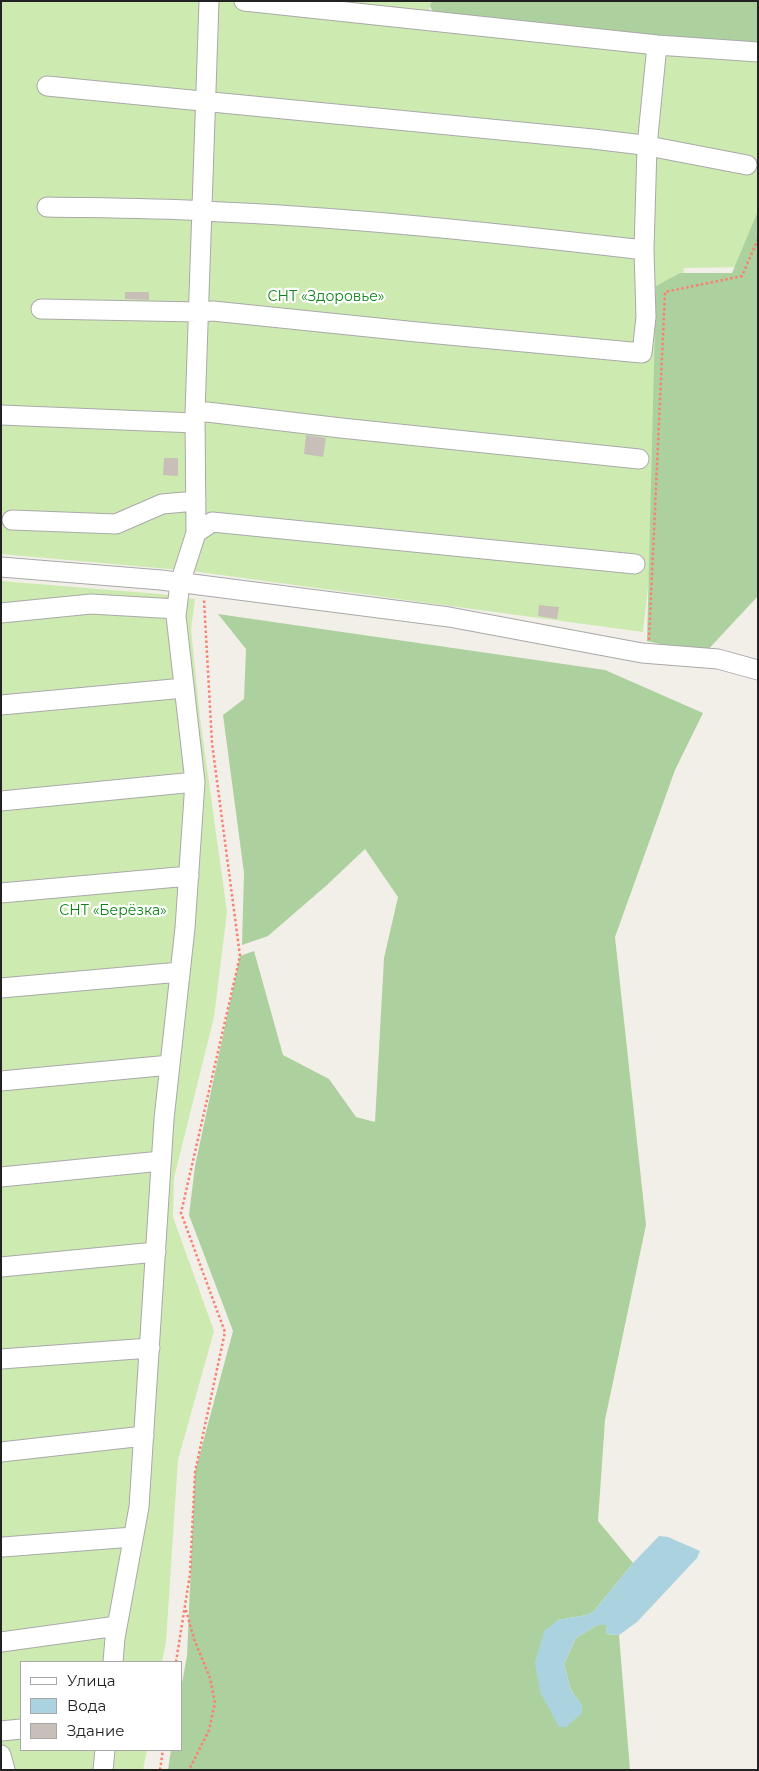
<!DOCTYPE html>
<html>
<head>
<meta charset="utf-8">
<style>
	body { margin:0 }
	#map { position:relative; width:759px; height:1771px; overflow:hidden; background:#f2efe9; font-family:Montserrat,sans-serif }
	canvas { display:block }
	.frame { position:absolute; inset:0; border:2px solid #222; pointer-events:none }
	.legend { position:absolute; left:20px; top:1661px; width:162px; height:90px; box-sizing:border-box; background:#fff; border:1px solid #a7a7a7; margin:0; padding:6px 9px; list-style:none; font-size:15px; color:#222 }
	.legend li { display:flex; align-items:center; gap:10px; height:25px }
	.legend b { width:25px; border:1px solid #a7a7a7 }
</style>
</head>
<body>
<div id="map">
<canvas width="759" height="1771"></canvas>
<div class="frame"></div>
<ul class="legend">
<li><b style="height:6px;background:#fff"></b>Улица</li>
<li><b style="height:14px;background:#aad3df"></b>Вода</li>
<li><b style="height:14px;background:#c7bfb8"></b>Здание</li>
</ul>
</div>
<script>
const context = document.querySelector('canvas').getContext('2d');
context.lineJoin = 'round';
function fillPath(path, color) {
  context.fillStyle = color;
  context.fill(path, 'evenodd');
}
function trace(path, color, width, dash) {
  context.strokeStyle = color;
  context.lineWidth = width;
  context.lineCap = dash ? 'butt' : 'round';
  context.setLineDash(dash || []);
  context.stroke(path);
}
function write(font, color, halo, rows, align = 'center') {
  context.font = font + ' Montserrat,sans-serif';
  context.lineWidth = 4.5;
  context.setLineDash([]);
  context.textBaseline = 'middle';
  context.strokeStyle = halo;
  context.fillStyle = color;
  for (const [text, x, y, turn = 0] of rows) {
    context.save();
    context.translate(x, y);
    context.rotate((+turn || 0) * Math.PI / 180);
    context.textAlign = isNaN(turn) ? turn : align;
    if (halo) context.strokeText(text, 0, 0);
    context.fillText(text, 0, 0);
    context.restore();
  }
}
const grass = new Path2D(`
	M1 1H432L426 17 758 52V224L749 267 684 268 643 632 191 571 1 554Z
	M1 581 160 594 195 599 191 629 200 718 227 912 214 1017 174 1178 173 1217 214 1331 178 1460 166 1642 162 1662H21V1750H147L143 1770H1Z`);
const forest = new Path2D(`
	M432 1H758V46L436 19 430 6Z
	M758 211V596L704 654 647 641 656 286 680 273H732Z
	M218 614 605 670 703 713 675 770 615 937 646 1225 605 1420 598 1521 633 1563 594 1611 587 1615 558 1620 535 1663 582 1706 571 1690 564 1664 576 1638 597 1625H607L606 1634 619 1635 630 1770H168L171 1750H181V1688L187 1656 195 1472 233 1331 189 1215 195 1166 240 956 254 951 283 1055 329 1079 356 1117 375 1122 384 958 398 897 365 849 327 885 268 936 242 945 244 873 223 715 244 699 246 649Z`);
const water = new Path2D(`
	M659 1536 668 1537 700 1551 697 1558 637 1622 619 1635 606 1634 607 1625H597L576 1638 564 1664 571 1690 582 1706V1713L566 1727H559L540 1692 535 1663 544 1631 558 1620 587 1615 594 1611 633 1563Z`);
const building = new Path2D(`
	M125 292H149V300L125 299Z
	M306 435 326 438 323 457 304 454Z
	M164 458H178V476L163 475Z
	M539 605 559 607 557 619 538 616Z`);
const path = new Path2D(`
	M649 640 665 292 742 276 758 239
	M186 1610 194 1639 210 1678 215 1703 209 1730 189 1770
	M176 1662 190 1574 195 1472 225 1332 181 1213 240 956 212 743 204 600
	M160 1770 163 1750`);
const minor = new Path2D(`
	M244 1 657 45 758 52
	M47 86 593 139 643 145 747 165
	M47 207C99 208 151 208 202 211 350 217 497 233 644 250
	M41 309 199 312 213 311 417 332 642 353 646 317 644 250 647 146 657 45
	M195 413 207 412 341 428 639 459
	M1 415 195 423
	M12 520 116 524 162 504 196 501
	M196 533 212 522 635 564
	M1 567 161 580 449 617 642 653 718 659 758 670
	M1 613 91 604 177 609
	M1 705 184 688
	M1 801 195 782
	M1 893 189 876
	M1 988 180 972
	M1 1081 170 1065
	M1 1177 161 1161
	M1 1267 156 1252
	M1 1359 150 1348
	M1 1452 144 1436
	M3 1547 133 1537
	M1 1642 117 1626
	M113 1662 115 1638 139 1507 164 1119 185 928 195 782 176 616 180 583 196 533 195 413 209 1
	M1 1731 21 1729
	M1 1755 5 1770
	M103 1770 105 1750`);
const parkNames = [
	["СНТ «Здоровье»",326,297],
	["СНТ «Берёзка»",113,911]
];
fillPath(grass, '#cdebb0');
fillPath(forest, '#add19e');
fillPath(water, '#aad3df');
fillPath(building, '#c7bfb8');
trace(minor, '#a9a9a9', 21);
trace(path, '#fa8072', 2.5, [2.5, 2.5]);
trace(minor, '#fff', 19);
write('14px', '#0c8416', '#fff', parkNames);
</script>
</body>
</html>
